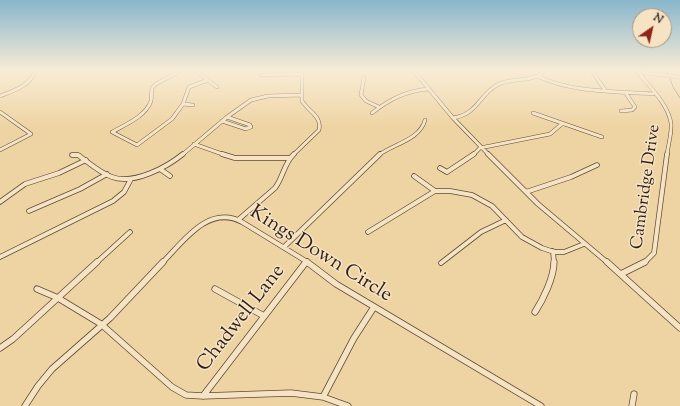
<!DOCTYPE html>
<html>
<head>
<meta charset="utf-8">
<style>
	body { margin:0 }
	#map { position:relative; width:680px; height:406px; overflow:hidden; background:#efd4a3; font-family:"Sorts Mill Goudy",serif }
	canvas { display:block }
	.north { position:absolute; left:632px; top:8px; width:40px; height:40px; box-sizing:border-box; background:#f5e3c3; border:1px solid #a5947e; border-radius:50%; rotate:34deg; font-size:11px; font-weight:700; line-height:16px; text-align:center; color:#2e1e17 }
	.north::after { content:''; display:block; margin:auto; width:14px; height:18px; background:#8f2418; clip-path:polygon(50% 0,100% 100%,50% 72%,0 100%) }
</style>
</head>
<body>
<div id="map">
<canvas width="680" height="406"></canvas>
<div class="north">N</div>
</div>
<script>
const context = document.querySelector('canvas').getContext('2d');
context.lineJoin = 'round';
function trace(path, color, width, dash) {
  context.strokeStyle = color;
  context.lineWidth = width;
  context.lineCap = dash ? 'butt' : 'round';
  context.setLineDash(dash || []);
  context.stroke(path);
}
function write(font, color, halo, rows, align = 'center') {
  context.font = font + ' "Sorts Mill Goudy",serif';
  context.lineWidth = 3;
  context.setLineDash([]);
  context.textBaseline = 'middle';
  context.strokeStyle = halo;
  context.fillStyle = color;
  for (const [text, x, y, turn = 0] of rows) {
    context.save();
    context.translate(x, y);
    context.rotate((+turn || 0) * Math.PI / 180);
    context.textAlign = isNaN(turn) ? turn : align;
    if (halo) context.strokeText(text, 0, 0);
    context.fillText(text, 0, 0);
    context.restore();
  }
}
const stream = new Path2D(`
	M666 71 668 74
	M670 78 673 87 680 98`);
const minorFar2 = new Path2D(`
	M180 71 156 84 152 88C151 92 152 96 151 101 146 116 125 125 112 132L137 145 172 119 183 104 189 87 208 80
	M196 71 217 87
	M414 71 453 118 489 155
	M592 71 605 90
	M637 71C649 86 668 104 671 123 672 133 668 145 667 155
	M637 72 680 77
	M261 75 302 74
	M537 76C573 93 614 91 653 94
	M364 77 361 95 366 101 379 107
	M0 96C13 91 30 86 35 71
	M183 104 193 105
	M621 111 632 110 635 107 625 92
	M0 112 31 134 0 150
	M372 113C390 99 406 91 428 89
	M533 113 602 137
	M453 118C478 114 479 95 497 85 513 76 531 84 545 71
	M222 121 246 129 251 127 250 125 227 117
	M194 144 225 155
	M182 155 227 117 251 100 268 96 301 95
	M293 155 319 130C322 116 309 112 302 101V71
	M379 155C393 144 420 140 425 120
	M473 155 480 148 550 134 563 123`);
const minorFar1 = new Path2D(`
	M222 154 235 158H289
	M488 154 538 204 608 263
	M72 155H78C88 162 100 173 112 177 134 185 167 167 183 154
	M440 168 447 172 474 154
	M160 169 170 176
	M414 176 435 191
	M526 192 571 177 597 165
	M0 202 25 184 59 173 86 160
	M29 211 80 189 107 174
	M238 220 275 188C283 178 284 163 294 154
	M368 232 435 191H450L472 195 492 206 522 237 542 248 554 252H564L584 244
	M284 247 380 154
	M553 251 554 263
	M0 257 113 201 124 192 131 179
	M96 263 130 232
	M162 263C183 242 208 204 242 222L309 263
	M305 263 307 261
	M441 263 481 232 506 220
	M644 263 654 253 667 154`);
const minor = new Path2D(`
	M307 262 336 284 541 406
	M607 262 680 328
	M621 274 645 262
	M37 289 58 298 101 324 172 387 186 395 203 396 291 393 323 397 348 406
	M215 289 264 316
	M535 312C543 300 554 277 554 262
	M0 348 13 339 97 262
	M203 396 306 262
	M323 397 354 338 374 307
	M25 406 38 386 52 369 110 318 163 262
	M632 406 634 394`);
const streetNames = [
	["Cambridge Drive",647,187,-82]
];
const nearStreetnames = [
	["Kings Down Circle",320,255,32],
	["Chadwell Lane",242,319,-52]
];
trace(stream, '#6f7b6a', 1);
trace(minorFar2, '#5e4c3a', 4);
trace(minorFar1, '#5e4c3a', 5.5);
trace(minor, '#5e4c3a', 7);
trace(minorFar2, '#f5e3c3', 3);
trace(minorFar1, '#f5e3c3', 4);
trace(minor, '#f5e3c3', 5.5);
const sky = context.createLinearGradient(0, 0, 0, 128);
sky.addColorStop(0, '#89b6cc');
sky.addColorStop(0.55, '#f8ecd6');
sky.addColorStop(1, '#f8ecd600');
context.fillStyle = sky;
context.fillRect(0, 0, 680, 128);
write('17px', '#2e1e17', '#f5e3c3', streetNames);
write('20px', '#2e1e17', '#f5e3c3', nearStreetnames);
</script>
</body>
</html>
